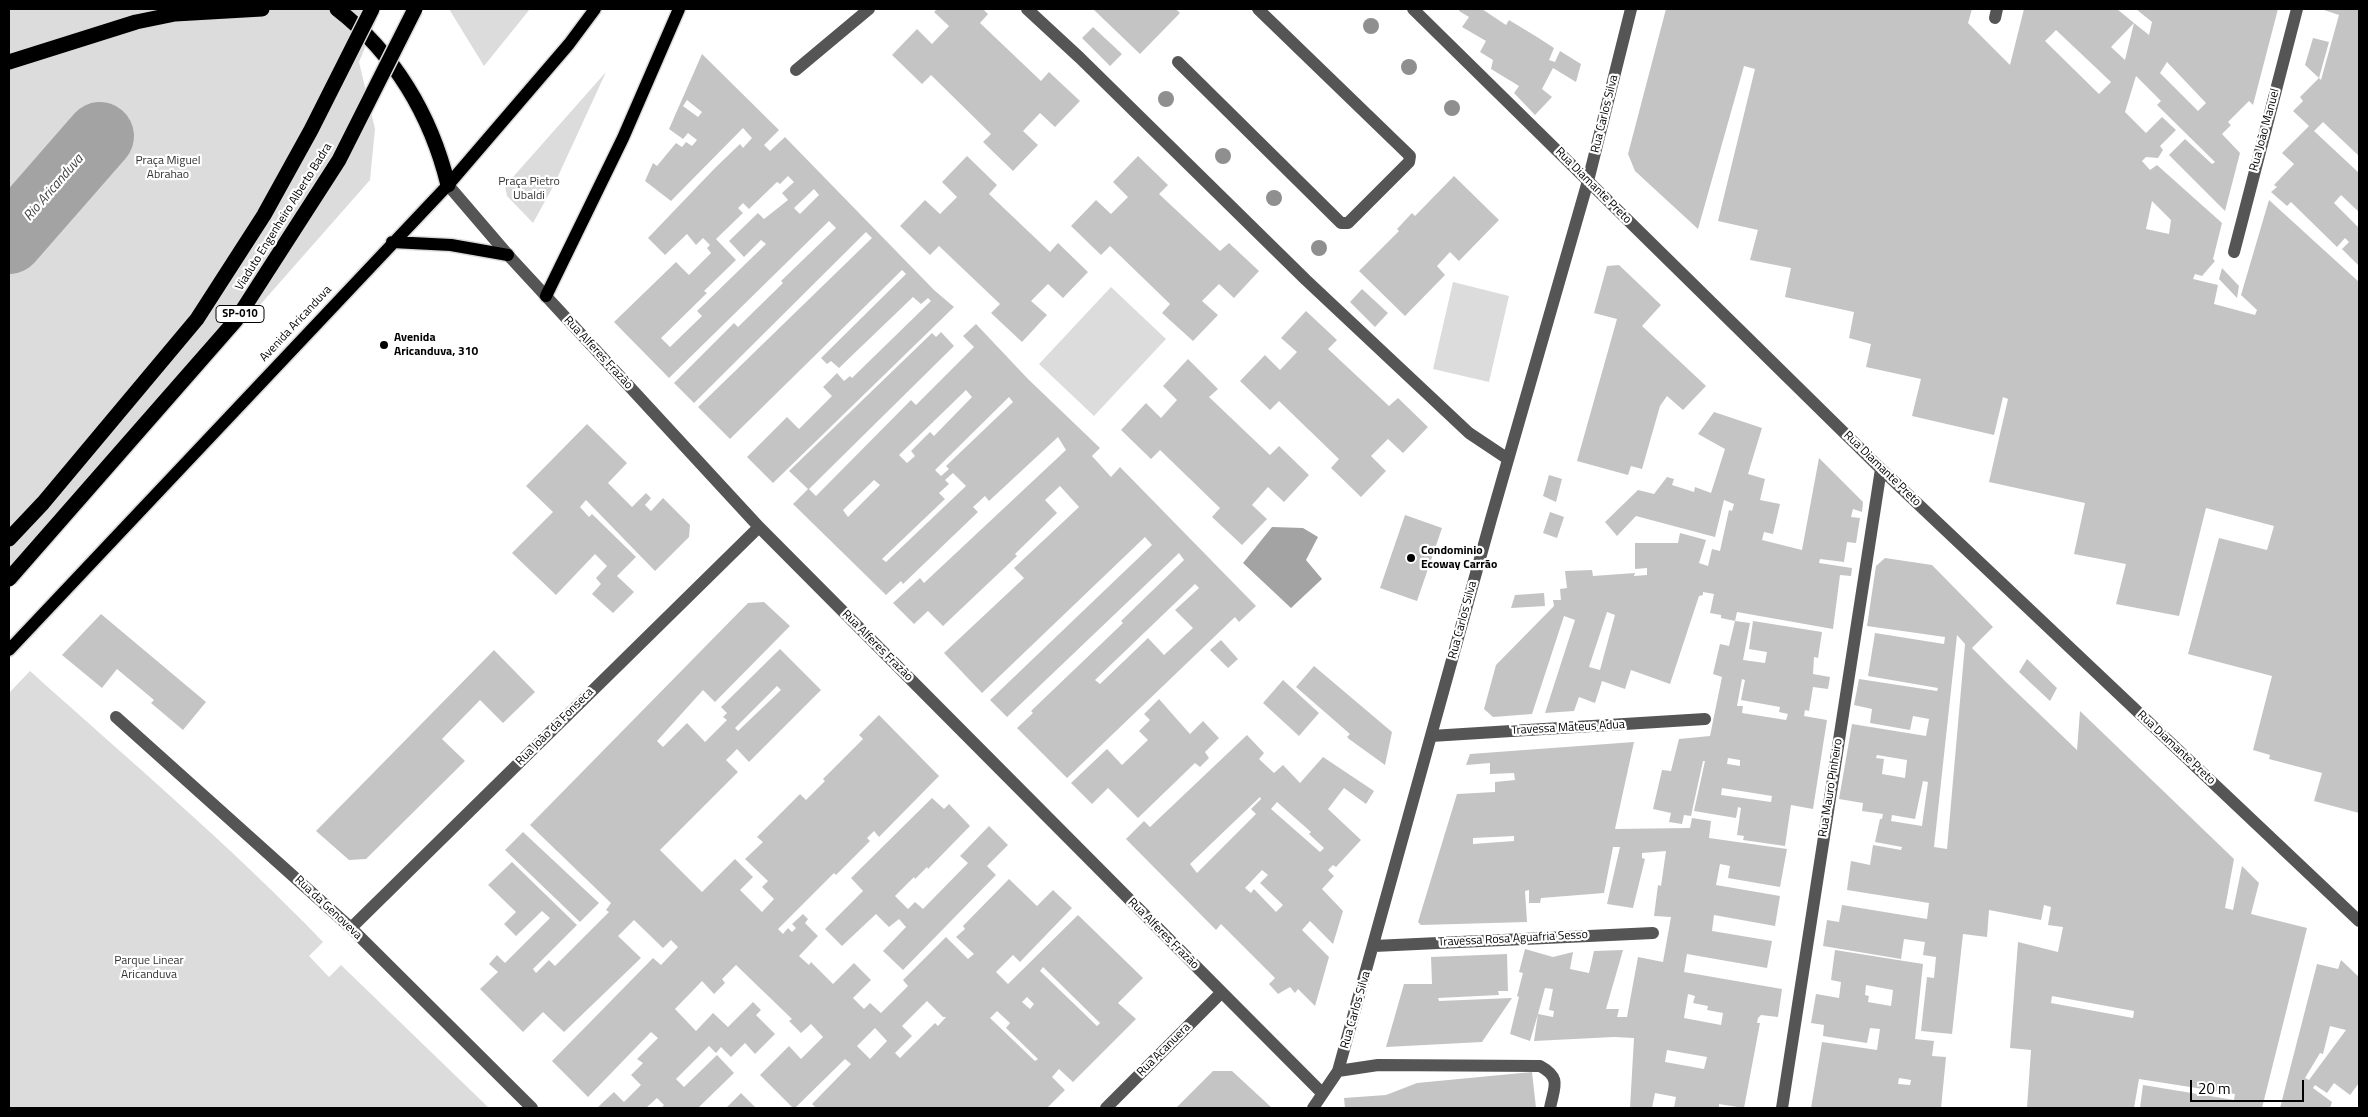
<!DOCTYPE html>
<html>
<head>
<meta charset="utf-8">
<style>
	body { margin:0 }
	#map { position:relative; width:2368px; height:1117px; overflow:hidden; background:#fff; font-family:"Titillium Web",sans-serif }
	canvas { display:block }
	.frame { position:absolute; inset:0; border:10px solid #000; pointer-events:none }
	.scale { position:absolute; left:2190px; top:1080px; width:114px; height:22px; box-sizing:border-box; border:2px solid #000; border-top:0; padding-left:6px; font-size:15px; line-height:18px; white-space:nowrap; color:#000; -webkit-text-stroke:4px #fff; paint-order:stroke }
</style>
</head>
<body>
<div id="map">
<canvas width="2368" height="1117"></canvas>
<div class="frame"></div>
<div class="scale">20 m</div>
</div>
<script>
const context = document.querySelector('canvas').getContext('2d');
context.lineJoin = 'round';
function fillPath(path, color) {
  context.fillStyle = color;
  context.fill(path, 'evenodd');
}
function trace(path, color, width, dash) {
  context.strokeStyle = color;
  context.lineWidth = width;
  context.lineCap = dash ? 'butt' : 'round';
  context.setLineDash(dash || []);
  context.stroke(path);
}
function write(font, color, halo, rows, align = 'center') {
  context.font = font + ' "Titillium Web",sans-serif';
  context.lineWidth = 4.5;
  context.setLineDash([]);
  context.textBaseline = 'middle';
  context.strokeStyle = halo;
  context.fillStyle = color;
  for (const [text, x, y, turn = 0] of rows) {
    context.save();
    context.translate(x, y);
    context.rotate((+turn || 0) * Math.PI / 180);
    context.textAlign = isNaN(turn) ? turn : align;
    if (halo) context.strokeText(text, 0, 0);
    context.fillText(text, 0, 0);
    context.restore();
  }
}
const green = new Path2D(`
	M9 9H381L359 62 375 129 370 180 9 590Z
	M449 9H530L484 66Z
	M606 72 554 185 533 223 507 196 505 186Z
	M1453 282 1509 296 1489 382 1433 369Z
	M1111 287 1166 339 1094 416 1039 364Z
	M30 671C129 760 231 846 323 942L309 956 329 977 341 965 489 1108H9V693Z`);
const water = new Path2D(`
	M1272 527 1303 528 1318 537 1306 560 1322 579 1291 608 1243 563Z`);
const river = new Path2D(`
	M9 240 100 136`);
const building = new Path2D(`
	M937 9H983L988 14 980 23 1041 81 1049 72 1080 101 1055 127 1040 113 1023 131 1038 145 1013 171 983 142 991 134 931 75 922 84 892 55 917 29 932 44 949 26 934 12Z
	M1093 9H1176L1180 13 1140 54Z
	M1460 9H1482L1506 25 1509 20 1537 37 1554 48 1549 60 1555 62 1560 51 1581 64 1576 82 1553 68 1542 89 1552 97 1535 115 1514 93 1519 86 1491 69 1493 60 1480 52 1486 41 1462 27 1469 17 1459 11Z
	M1666 9H1972L1968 23 2010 65 2024 9H2117L2134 23 2111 47 2125 60 2134 23 2149 35 2152 22 2136 9H2278L2253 105 2249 101 2228 122 2231 125 2222 134 2240 153 2225 211 2169 155 2185 139 2212 164 2215 162 2157 105 2161 101 2136 76 2125 112 2146 133 2162 117 2176 130 2160 146 2163 150 2158 158 2146 157 2142 161 2150 170 2157 165 2222 223 2213 259 2215 261 2202 276 2195 274 2193 279 2218 285 2214 304 2255 315 2257 310 2241 295 2269 200 2359 282V813L2314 801 2322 773 2269 759 2270 755 2253 750 2272 676 2188 654 2219 538 2267 550 2274 526 2206 508 2179 616 2116 604 2126 564 2074 554 2085 503 1989 482 2008 399 2003 397 1994 435 1912 416 1921 379 1866 367 1871 344 1849 338 1854 312 1785 297 1791 268 1750 260 1758 230 1718 221 1755 69 1744 66 1698 229 1635 171 1628 154ZM2056 30 2111 82 2099 94 2045 41ZM2167 62 2206 103 2198 111 2160 73ZM2152 201 2171 220 2169 234 2146 229Z
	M2321 9H2359V156L2323 122 2314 131 2359 173V212L2341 195 2334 203 2359 228V266L2342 249 2349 242 2345 238 2337 247 2291 202 2287 206 2271 192 2277 187 2274 185 2294 164 2282 153 2309 126 2293 111 2303 101 2300 97 2319 78 2321 80 2339 15Z
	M1093 27 1122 54 1110 66 1082 38Z
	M2313 38 2329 42 2319 78 2305 65Z
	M702 54 779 130 764 145 770 151 785 137 934 290 954 307 773 483 747 457 787 417 799 429 832 396 823 387 837 373 844 381 850 376 852 378 931 301 928 298 921 304 913 297 839 368 831 361 827 364 821 358 906 274 902 270 730 439 698 407 872 238 866 232 694 403 674 383 734 323 738 327 783 283 781 281 836 228 829 221 669 378 614 322 676 262 689 275 711 253 707 248 710 245 703 238 696 245 687 234 665 255 648 238 715 168 740 144 743 148 752 138 743 128 671 201 645 181 653 163 657 166 676 143 682 147 686 142 692 146 697 140 688 133 683 139 669 129ZM687 100 702 112 698 117 683 106ZM788 176 794 182 782 193 788 200 764 219 758 213 729 241 744 257 761 240 766 244 697 311 702 316 670 347 661 338 707 293 704 291 736 260 716 239 743 213 738 208 743 203 749 209 777 182 780 184ZM814 189 819 195 800 214 794 208Z
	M967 156 997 185 989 194 1050 252 1058 243 1088 272 1063 298 1048 284 1031 301 1047 315 1022 342 991 313 1000 304 939 246 930 255 900 226 925 200 940 214 957 197 942 182Z
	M1138 156 1168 185 1159 194 1220 251 1229 243 1259 271 1234 298 1219 284 1202 301 1218 315 1193 341 1162 313 1170 304 1110 246 1101 255 1071 226 1096 200 1111 214 1128 197 1113 182Z
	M1454 176 1499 220 1459 261 1450 252 1437 266 1445 275 1405 316 1359 271 1399 231 1397 229 1412 213 1415 216Z
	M1619 265 1661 305 1642 326 1706 386 1683 410 1667 396 1660 406 1642 469 1631 466 1628 475 1577 461 1617 319 1594 313 1607 266Z
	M2222 268 2239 286 2237 298 2219 279Z
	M1362 289 1388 313 1375 327 1350 302Z
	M1306 311 1337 340 1328 349 1389 406 1398 398 1428 427 1403 453 1388 439 1371 456 1386 471 1361 497 1331 468 1339 459 1279 401 1270 410 1240 381 1265 355 1280 370 1297 352 1281 338Z
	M976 324 1028 379 1100 448 1092 456 1111 477 1120 467 1256 606 1239 622 1235 617 1067 778 1017 728 1033 713 1031 711 1123 623 1121 621 1184 560 1179 553 1007 717 990 700 1152 545 1145 537 982 693 944 653 1024 578 1014 568 1079 507 1060 486 1045 500 1057 513 1015 554 1017 556 943 626 928 611 914 624 893 603 920 578 924 583 1066 450 1058 437 989 501 985 496 973 507 978 512 903 584 901 581 886 595 793 504 808 489 789 471 932 333 936 337 941 332 954 346 809 489 816 496 911 400 916 405 974 347 963 336ZM966 390 972 397 934 436 930 432 911 451 915 456 907 463 899 455ZM1009 397 1013 402 946 466 949 469 941 476 935 470ZM953 473 966 486 886 562 882 559 945 499 939 493 949 484 945 480ZM874 480 880 485 848 517 843 510ZM1195 584 1199 588 1175 610 1193 628 1164 655 1148 638 1100 684 1095 680Z
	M1188 359 1218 389 1209 397 1270 455 1279 446 1309 475 1284 502 1268 487 1252 505 1267 519 1242 545 1212 517 1220 508 1160 450 1151 459 1121 430 1146 403 1161 418 1177 400 1163 386Z
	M1714 412 1762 428 1748 474 1765 479 1760 500 1780 504 1773 534 1764 532 1762 540 1802 550 1819 458 1863 502 1862 512 1853 509 1851 517 1860 518 1856 543 1847 542 1844 562 1820 559 1819 563 1852 568 1851 576 1840 575 1833 629 1737 612 1735 621 1721 618V615L1710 613 1714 594 1703 592V595L1699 596 1670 684 1631 670 1625 689 1602 681 1595 703 1579 697 1574 711 1545 713 1575 620 1564 616 1532 714 1493 717 1484 709 1496 665 1554 606 1553 600H1561L1560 589 1567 588 1565 571 1592 570 1593 576 1635 573 1634 576 1647 575V568L1635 569V543H1678L1680 533 1706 540 1699 563 1708 566 1712 549 1720 551 1729 510 1732 511 1734 504 1724 500 1715 537 1636 516 1617 536 1605 522 1638 490 1654 494 1667 477 1674 479 1672 485 1694 492 1695 487 1711 493 1725 449 1698 434ZM1607 612 1615 615 1600 670 1589 667Z
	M587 424 627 463 608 483 632 507 646 493 651 498 645 505 651 511 663 498 690 525 689 537 655 571 586 500 580 507 589 517 592 514 636 557 617 576 634 592 613 613 592 594 601 584 596 578 607 566 595 554 556 595 512 553 553 512 526 486Z
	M1549 475 1562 479 1556 502 1543 496Z
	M1550 512 1564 517 1557 538 1543 533Z
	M1405 515 1442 528 1417 601 1380 588Z
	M1885 558 1932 565 1993 627 1972 648 2007 683 2077 750 2080 711 2234 859 2225 908 2233 910 2242 866 2259 883 2251 914 2307 928 2262 1108H2140L2143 1085 2234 1100 2235 1094 2139 1079 2134 1108H2027L2031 1050 2010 1048 2018 942 2058 952 2063 927 2048 925 2051 907 2044 905 2041 920 1989 910 1987 937 1963 934 1952 1034 1921 1031 1927 977 1934 978 1936 957 1923 955 1925 942 1904 939 1901 959 1823 946 1827 920 1839 922 1842 905 1927 919 1929 903 1847 890 1851 861 1870 865 1873 845 1901 850 1902 847 1875 842 1880 819H1882L1883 814 1862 811 1863 803 1839 799 1852 724 1926 736 1929 719 1913 716 1910 730 1870 723 1872 709 1854 705 1859 679 1937 691 1938 688 1868 676 1875 633 1944 644 1945 637 1867 626 1876 566ZM1957 635 1965 644 1947 849 1934 847ZM1877 755 1907 760 1905 778 1882 774 1884 759 1876 758ZM1923 781 1928 782 1922 826 1891 821 1892 815 1915 819ZM2052 996 2134 1011 2133 1018 2051 1003Z
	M1544 593 1545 606 1511 608 1515 595Z
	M764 602 790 626 715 702 703 690 657 741 663 747 687 723 705 742 727 720 723 717 727 713 721 707 780 649 821 690 749 762 737 749 726 760 738 772 660 850 702 892 735 859 753 877 740 890 762 912 774 899 762 887 768 881 745 859 763 842 757 837 800 794 806 800 825 781 823 779 863 739 859 735 879 715 939 776 879 837 874 831 867 838 870 841 836 875 834 873 778 929 783 934 788 928 792 932 796 928 792 924 803 914 808 919 805 923 818 936 799 956 809 965 811 962 833 984 854 963 871 980 853 998 864 1009 870 1003 881 1013 908 986 903 980 946 937 968 959 974 954 956 937 965 929 963 926 1009 879 1037 906 1053 890 1072 908 1020 962 1013 955 996 972 1008 984 1078 915 1143 978 1118 1003 1136 1019 1073 1082 1059 1069 1052 1077 1065 1090 1047 1108H816L812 1104 851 1064 845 1059 795 1108H793L760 1075 789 1046 801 1059 823 1037 811 1024 801 1033 789 1021 792 1019 736 965 722 979 725 983 714 994 702 981 675 1009 696 1031 713 1013 728 1027 753 1002 761 1010 756 1015 775 1034 755 1054 745 1043 731 1057 721 1047 716 1053 709 1046 676 1079 684 1087 717 1055 734 1073 698 1108H661L664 1105 657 1098 646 1108H597L614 1092 624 1102 641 1085 631 1075 643 1063 637 1059 658 1038 651 1032 588 1097 552 1061 653 958 661 965 678 947 671 940 663 948 634 920 618 936 641 958 564 1032 543 1012 523 1032 480 989 498 972 489 964 497 955 505 963 550 918 542 911 516 936 504 924 516 912 488 885 512 862 577 925 533 969 536 973 549 960 555 966 609 912 606 910 611 903 530 825 748 603ZM777 686 781 690 738 731 735 728ZM1043 967 1100 1023 1097 1026 1040 971ZM1027 997 1034 1004 1030 1009 1022 1002ZM927 1001 943 1017H946L938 1026 935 1023 900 1058 895 1053 912 1036 902 1026ZM997 1011 1010 1023 1006 1028 1038 1059 1035 1061 990 1018ZM875 1028 887 1041 870 1059 857 1046Z
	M101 614 206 702 183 730 151 703 154 700 117 669 102 688 62 655Z
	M1735 621 1750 623 1743 660 1765 663 1767 652 1749 649 1753 621 1822 632 1818 658 1814 657 1813 674 1830 677 1828 689 1813 687 1809 711 1805 710 1804 716 1827 720 1813 809 1791 805 1785 846 1743 840 1744 836 1737 835 1741 808 1738 807 1736 818 1694 811 1705 761H1703L1691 816 1684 815 1682 824 1669 822 1671 813 1653 809 1662 770 1671 771 1679 739 1710 736 1722 677 1713 674 1720 644 1729 646ZM1742 679 1745 680 1741 700 1780 707 1779 712 1788 714 1786 720 1742 713 1743 706H1737ZM1728 758 1740 760V766L1727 764ZM1722 788 1772 796 1771 802 1721 795Z
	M1221 640 1238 659 1228 668 1210 650Z
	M494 650 535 692 503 723 480 700 442 739 465 761 366 859 349 860 316 831Z
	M2027 659 2057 688 2050 701 2019 672Z
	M1314 666 1392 732 1385 765 1349 739 1347 737 1350 734 1296 687Z
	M1283 680 1319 713 1299 736 1263 703Z
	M1159 699 1190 734 1203 721 1219 738 1205 752 1209 758 1200 767 1195 763 1138 818 1108 788 1092 804 1071 783 1107 749 1122 765 1148 740 1139 731 1150 720 1144 714Z
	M1247 735 1264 753 1259 759 1274 773 1283 765 1300 783 1323 757 1374 791 1366 804 1344 788 1328 809 1361 840 1336 867 1333 865 1328 870 1334 876 1322 889 1343 911 1333 944 1310 921 1302 930 1329 957 1315 1006 1298 989 1295 993 1290 987 1278 994 1269 984 1275 978 1221 924 1216 930 1126 839 1144 821 1150 827ZM1260 797 1261 799 1251 809 1256 814 1197 873 1190 864ZM1277 802 1311 832 1309 834 1324 848 1320 852 1271 809ZM1262 870 1268 875 1260 883 1283 905 1276 912 1254 889 1251 893 1245 888Z
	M1634 742 1615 829 1690 828 1692 818 1711 821 1709 838 1787 849 1780 887 1728 878 1730 866 1720 864 1716 885 1780 896 1775 926 1714 915 1712 931 1772 941 1767 968 1687 954 1684 972 1782 989 1778 1017 1761 1015 1758 1018 1757 1023H1760L1744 1108 1719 1104V1108H1674L1676 1097 1655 1093 1652 1108H1630L1634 1038 1614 1037 1534 1041 1538 1014 1530 1041 1510 1034 1519 997 1517 996 1523 973 1519 972 1525 949 1553 957 1573 952 1570 969 1589 973 1594 951 1623 950 1606 1009H1619L1617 1017H1627L1638 957 1663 962 1671 917 1654 916 1658 885 1661 886 1666 851 1642 853V858L1645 859 1633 908 1607 904 1620 847H1613L1604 893 1541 898 1540 903H1529V890L1525 891 1527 922 1421 925 1418 922 1457 794 1495 792V782L1515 780 1514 773 1490 774V763L1466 765 1470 754ZM1514 836V841L1473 844V838ZM1545 988 1553 989 1549 1010 1554 1011 1553 1017 1538 1014ZM1688 994 1695 996 1693 1003 1708 1006 1707 1010 1723 1013 1721 1025 1684 1018ZM1667 1050 1707 1057 1704 1069 1665 1062Z
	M932 798 944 809 949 804 970 826 928 869 927 867 915 879 914 877 895 896 908 909 915 902 923 909 968 863 960 856 989 826 1008 845 987 866 996 875 903 970 883 951 906 927 899 919 889 927 876 914 842 946 825 929 863 891 851 878Z
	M523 832 599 903 580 922 505 850Z
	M1835 950 1923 964 1915 1039 1934 1041 1932 1056 1946 1057 1941 1108H1811L1822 1042 1877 1050 1880 1029 1870 1028 1867 1043 1823 1036 1824 1025 1811 1023 1816 994 1839 998 1841 982 1831 980ZM1866 985 1893 990 1891 1006 1868 1002 1869 996 1865 995ZM1899 1078 1911 1080 1910 1085 1898 1084Z
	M1507 954 1508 991H1498L1499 995 1438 998 1439 1001 1512 998 1482 1042 1386 1047 1404 984H1432L1431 957Z
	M2341 960 2359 977V1083L2350 1095 2334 1083 2327 1093 2315 1085 2313 1088 2332 1102 2330 1108H2280L2317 964 2338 969ZM2330 1026 2346 1030 2309 1080 2305 1078 2320 1053 2323 1054Z
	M1213 1071H1232L1272 1108H1176Z
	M1532 1072 1536 1108H1345L1344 1098 1386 1095 1417 1083Z
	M741 1093 756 1108H726Z`);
const minor = new Path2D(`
	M1027 9 1080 58 1306 280 1469 433 1508 459
	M1413 9 1881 469 2359 921
	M1995 18 1997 9
	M1178 62 1341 223H1348L1409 162 1410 156 1258 9
	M796 70 869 9
	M448 185 508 255 759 527 1322 1093
	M2234 252 2297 9
	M116 717 351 928 532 1108
	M1431 736 1705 719
	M351 928 759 527
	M1374 946 1653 933
	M1338 1071 1378 1065 1540 1066C1562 1078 1554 1087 1550 1108
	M1106 1108 1221 993
	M1313 1108 1338 1071 1491 519 1588 181 1631 9
	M1782 1108 1881 469`);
const major = new Path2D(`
	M392 242 451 245 508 255
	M546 296 623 138 679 9
	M9 650 448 185 569 44 595 9`);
const highway = new Path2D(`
	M337 9C394 53 431 115 448 185
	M9 62 136 22 175 14 262 9`);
const highwayBridge = new Path2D(`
	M9 539 43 503 197 319 264 215 311 130 372 9
	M9 579 236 320 339 160 415 9`);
const trees = [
	[1371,26],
	[1409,67],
	[1166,99],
	[1452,108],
	[1223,156],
	[1274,198],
	[1319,248]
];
const markers = [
	[384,345,5,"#000"],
	[1411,558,5,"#000"]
];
const shields = [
	[240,314,48]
];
const shieldNames = [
	["SP-010",240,314]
];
const streetNames = [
	["Rua Carlos Silva",1605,114,-76],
	["Rua João Manuel",2265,130,-75],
	["Rua Diamante Preto",1593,186,45],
	["Viaduto Engenheiro Alberto Badra",284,217,-58],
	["Avenida Aricanduva",296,324,-47],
	["Rua Alferes Frazão",598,353,47],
	["Rua Diamante Preto",1882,469,44],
	["Rua Carlos Silva",1463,620,-75],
	["Rua Alferes Frazão",877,646,45],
	["Rua João da Fonseca",555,727,-45],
	["Travessa Mateus Adua",1568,728,-3],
	["Rua Diamante Preto",2176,748,43],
	["Rua Mauro Pinheiro",1831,788,-81],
	["Rua da Genoveva",328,908,43],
	["Rua Alferes Frazão",1163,934,45],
	["Travessa Rosa Aguafria Sesso",1513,939,-3],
	["Rua Carlos Silva",1356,1010,-74],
	["Rua Acanuera",1164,1050,-45]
];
const parkNames = [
	["Praça Miguel",168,161],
	["Abrahao",168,175],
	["Praça Pietro",529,182],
	["Ubaldi",529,196],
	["Parque Linear",149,961],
	["Aricanduva",149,975]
];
const poiNames = [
	["Avenida",394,338],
	["Aricanduva, 310",394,352],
	["Condominio",1421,551],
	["Ecoway Carrão",1421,565]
];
const waterNames = [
	["Rio Aricanduva",54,188,-49]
];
fillPath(green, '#dcdcdc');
fillPath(water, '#a3a3a3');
trace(river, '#a3a3a3', 68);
fillPath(building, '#c4c4c4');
trace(major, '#dbdbdb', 15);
trace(highway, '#dbdbdb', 18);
trace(minor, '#555', 12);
trace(major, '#000', 12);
trace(highway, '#000', 15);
trace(highwayBridge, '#dbdbdb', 18, []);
trace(highwayBridge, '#000', 15);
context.fillStyle = '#8f8f8f';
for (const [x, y] of trees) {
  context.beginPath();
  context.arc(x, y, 8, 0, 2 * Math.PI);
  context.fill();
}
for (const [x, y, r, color] of markers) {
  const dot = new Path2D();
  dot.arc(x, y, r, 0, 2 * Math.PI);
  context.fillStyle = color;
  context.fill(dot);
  trace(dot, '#fff', 2);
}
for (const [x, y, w] of shields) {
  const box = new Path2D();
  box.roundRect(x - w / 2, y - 8.5, w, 17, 4);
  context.fillStyle = '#fff';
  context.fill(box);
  trace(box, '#000', 1);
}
write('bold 11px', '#000', null, shieldNames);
write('12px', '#000', '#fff', streetNames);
write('12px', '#333', '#fff', parkNames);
write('bold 12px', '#000', '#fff', poiNames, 'left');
write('italic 14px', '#444', '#fff', waterNames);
</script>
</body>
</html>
